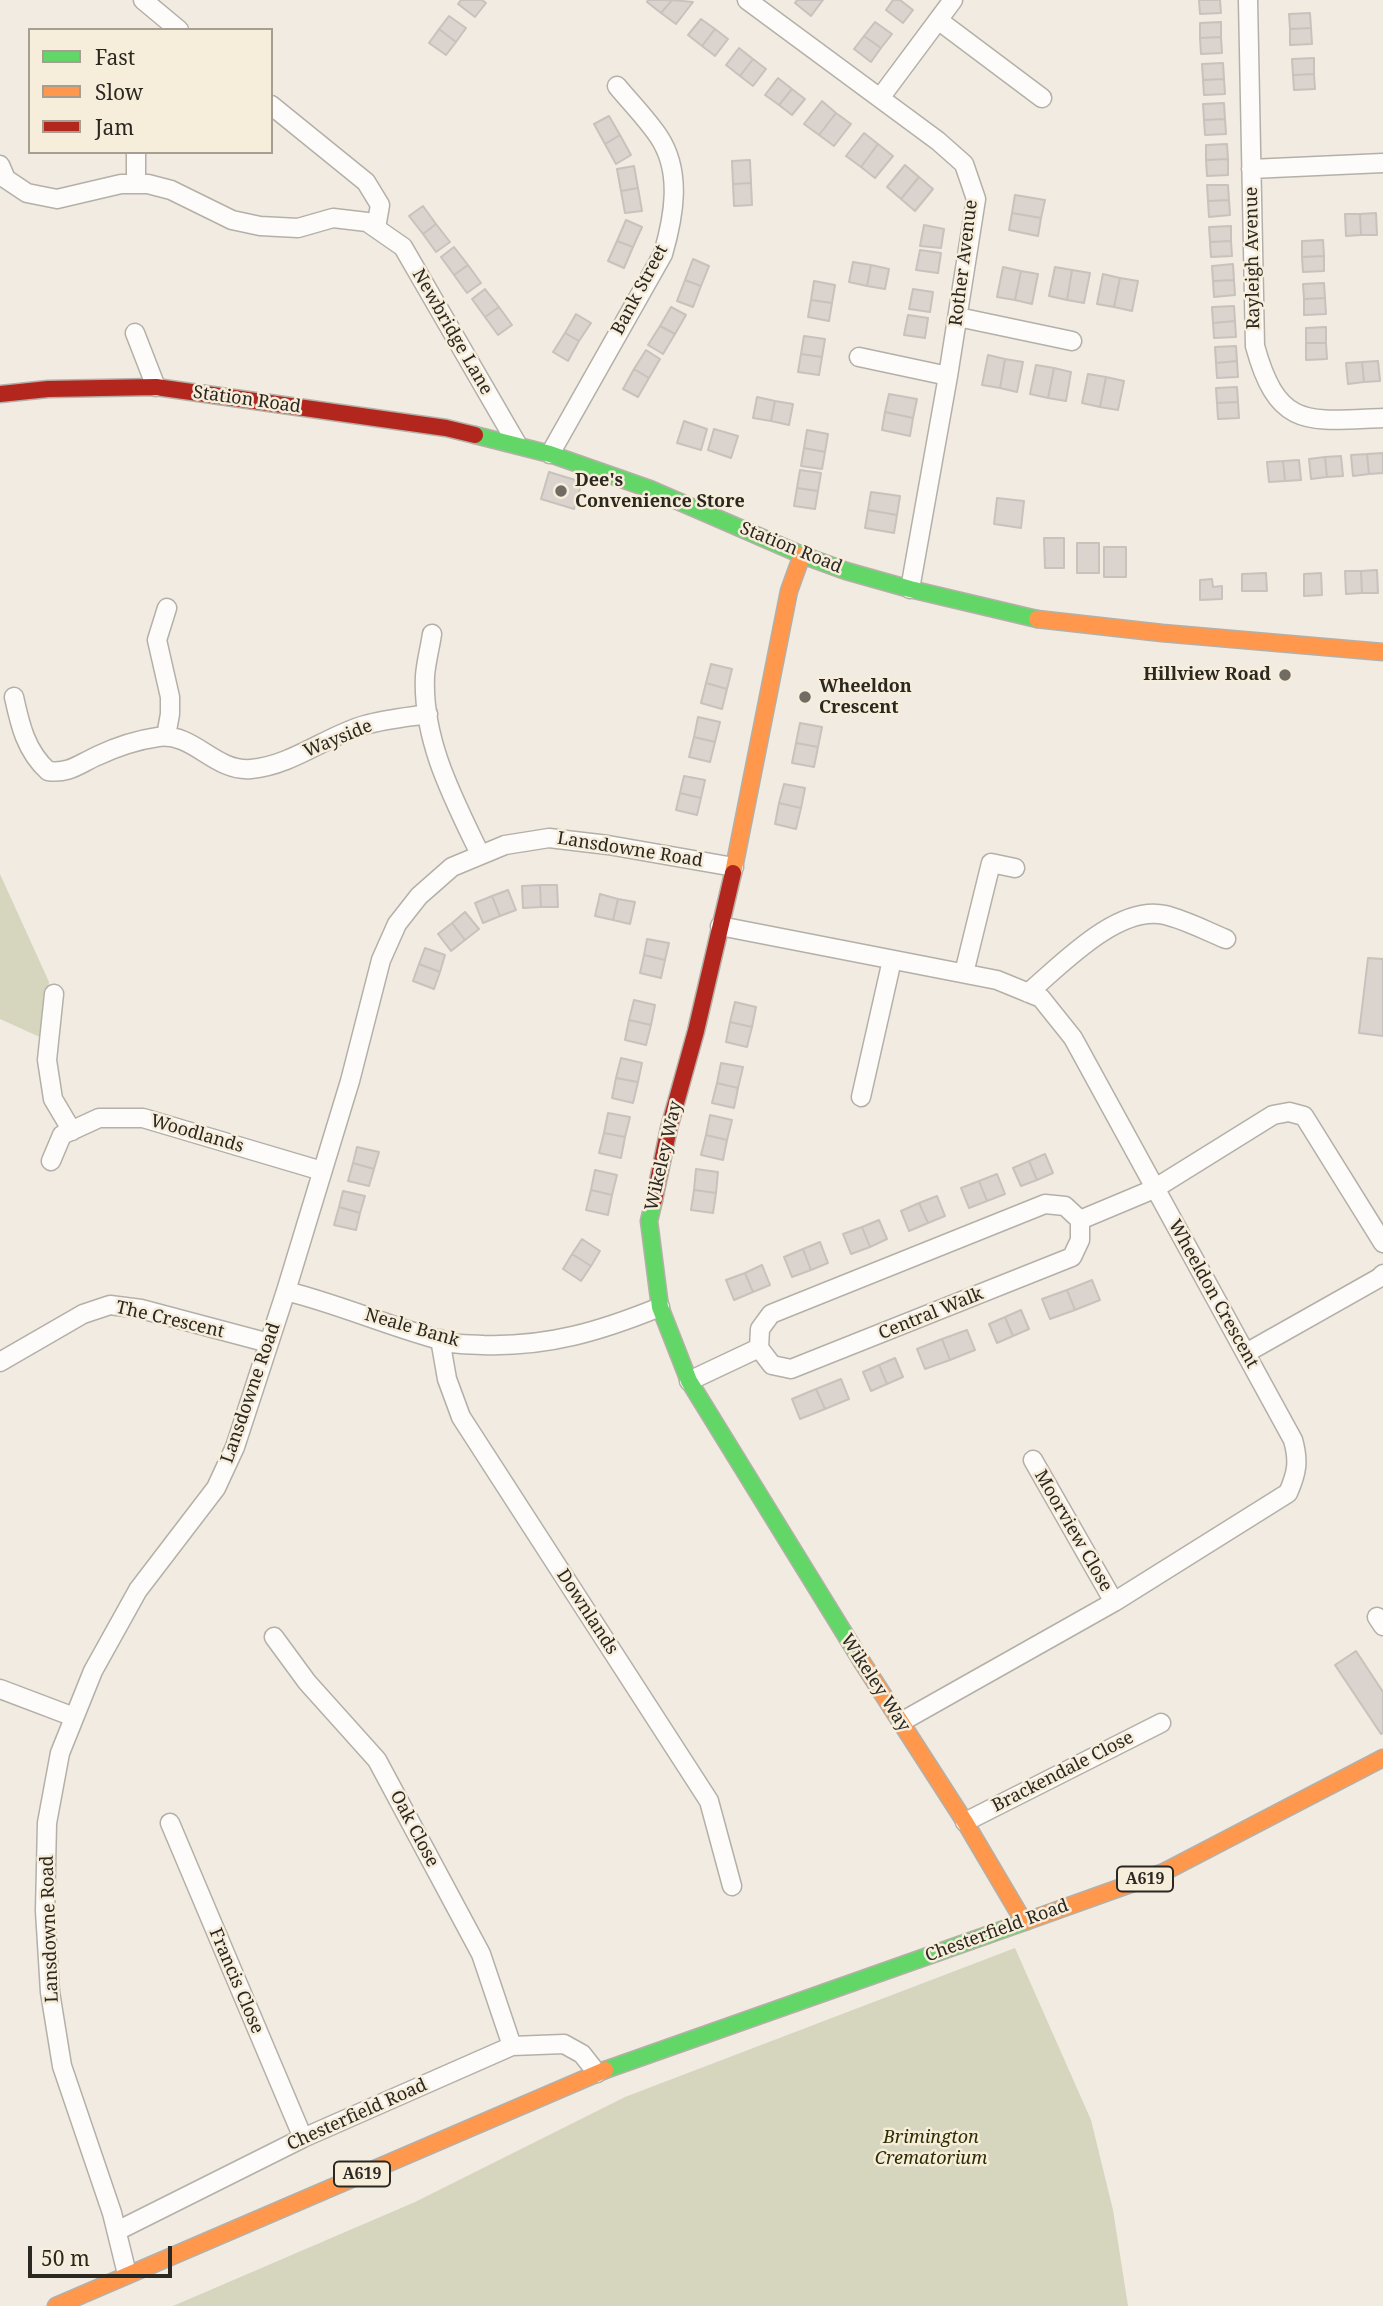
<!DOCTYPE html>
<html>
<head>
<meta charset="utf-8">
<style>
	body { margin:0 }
	#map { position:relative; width:1383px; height:2306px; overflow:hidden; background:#f1ebe1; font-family:"Noto Serif",serif }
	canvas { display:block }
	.legend { position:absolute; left:28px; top:28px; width:245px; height:126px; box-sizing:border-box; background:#f7eddb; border:2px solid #a59e91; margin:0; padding:9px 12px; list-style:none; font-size:21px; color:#2b2721 }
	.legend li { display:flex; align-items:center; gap:14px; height:35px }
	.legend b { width:35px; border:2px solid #a59e91 }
	.scale { position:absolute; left:28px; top:2246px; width:144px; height:32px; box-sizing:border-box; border:4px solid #2b2721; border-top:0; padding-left:9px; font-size:21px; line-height:24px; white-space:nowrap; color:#2b2721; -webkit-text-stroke:5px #f7eddb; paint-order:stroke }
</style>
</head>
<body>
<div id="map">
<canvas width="1383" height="2306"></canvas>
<ul class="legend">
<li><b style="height:9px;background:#63d668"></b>Fast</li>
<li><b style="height:9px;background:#ff974d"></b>Slow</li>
<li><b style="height:9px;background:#b3261e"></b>Jam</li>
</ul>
<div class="scale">50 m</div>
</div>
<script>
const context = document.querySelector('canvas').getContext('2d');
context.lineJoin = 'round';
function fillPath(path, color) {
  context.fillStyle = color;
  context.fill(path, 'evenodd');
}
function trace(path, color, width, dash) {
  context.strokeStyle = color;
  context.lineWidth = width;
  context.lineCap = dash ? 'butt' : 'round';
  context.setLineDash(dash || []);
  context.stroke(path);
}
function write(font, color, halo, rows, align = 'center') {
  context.font = font + ' "Noto Serif",serif';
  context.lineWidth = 5;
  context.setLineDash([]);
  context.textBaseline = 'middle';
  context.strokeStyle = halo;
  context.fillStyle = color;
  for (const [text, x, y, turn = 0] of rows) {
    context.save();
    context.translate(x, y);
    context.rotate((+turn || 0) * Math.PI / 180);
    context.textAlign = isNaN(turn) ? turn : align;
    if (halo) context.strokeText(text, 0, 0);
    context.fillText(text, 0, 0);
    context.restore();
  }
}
const green = new Path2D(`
	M0 874 49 982 42 1038 0 1019Z
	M1015 1948 1091 2120 1113 2210 1128 2306H173L415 2202 625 2097Z`);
const building = new Path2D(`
	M461 0H482L486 3 475 17 458 4Z
	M648 0H672L661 13 647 2Z
	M672 0 693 2 676 24 661 13Z
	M797 0H823L811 16 795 3Z
	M893 0H900L913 10 903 23 886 10Z
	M1199 0H1220L1221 13 1200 14Z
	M1310 13 1311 28 1290 29 1289 14Z
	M449 16 466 28 456 42 439 29Z
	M701 19 715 29 702 46 688 35Z
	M875 22 892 34 881 48 864 36Z
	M1221 22V37L1200 38V23Z
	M1311 28 1312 44 1290 45V29Z
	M439 29 456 42 446 55 429 43Z
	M715 29 728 39 715 56 702 46Z
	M864 36 881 48 871 62 854 49Z
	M1221 37 1222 53 1201 54 1200 38Z
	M739 48 753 59 740 76 726 65Z
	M1314 58V74L1293 75 1292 59Z
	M753 59 766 69 753 86 740 76Z
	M1223 63 1224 79 1203 80 1202 64Z
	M1314 74 1315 89 1294 90 1293 75Z
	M778 78 792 89 779 105 765 95Z
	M1224 79 1225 94 1204 95 1203 80Z
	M792 89 805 99 792 115 779 105Z
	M822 101 836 113 819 135 804 124Z
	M1224 103 1225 119 1204 120 1203 104Z
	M836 113 851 124 834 146 819 135Z
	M609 116 620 135 605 144 594 124Z
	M1225 119 1226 134 1205 135 1204 120Z
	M864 133 878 144 861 167 846 156Z
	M620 135 631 155 616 164 605 144Z
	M878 144 893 156 875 178 861 167Z
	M1227 144 1228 159 1206 160V145Z
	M1228 159V175L1207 176 1206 160Z
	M750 160 751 183 733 184 732 161Z
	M905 165 919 177 901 199 887 187Z
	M634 166 638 188 621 191 617 169Z
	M919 177 933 189 915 211 901 199Z
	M751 183 752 205 734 206 733 184Z
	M1207 185H1228L1229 200 1208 201Z
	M638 188 642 211 625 213 621 191Z
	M1015 195 1045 200 1041 218 1012 213Z
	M1229 200 1230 215 1209 217 1208 201Z
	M423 206 436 224 423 234 409 216Z
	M1012 213 1041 218 1038 236 1009 230Z
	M1376 213 1377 235H1361L1360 214Z
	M1345 214H1360L1361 235 1346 236Z
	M626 220 642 227 633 247 617 241Z
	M436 224 450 242 436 252 423 234Z
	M924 225 944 229 941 248 920 246Z
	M1231 226V241L1210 242 1209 227Z
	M1323 240 1324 256 1302 257V241Z
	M617 241 633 247 624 268 608 261Z
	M1231 241 1232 256 1211 257 1210 242Z
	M454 247 468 265 454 275 441 257Z
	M920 250 941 253 938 273 916 270Z
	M1324 256V271L1303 272 1302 257Z
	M693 259 709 266 701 286 685 280Z
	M853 262 871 265 867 286 849 282Z
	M1233 264 1234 280 1213 281 1212 266Z
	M468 265 481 283 467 293 454 275Z
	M871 265 889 269 885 289 867 286Z
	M1003 267 1021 271 1015 300 997 297Z
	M1055 267 1072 270 1067 300 1049 296Z
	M1072 270 1090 273 1084 303 1067 300Z
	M1021 271 1038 274 1032 304 1015 300Z
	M1103 274 1120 278 1114 307 1097 304Z
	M1120 278 1138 281 1132 311 1114 307Z
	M685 280 701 286 693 307 677 301Z
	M1234 280 1235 295 1214 297 1213 281Z
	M814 281 835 285 832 303 811 300Z
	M1324 283 1325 298 1304 299 1303 284Z
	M485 289 499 307 485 317 472 299Z
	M913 289 933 292 930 312 909 309Z
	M1325 298 1326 314 1304 315V299Z
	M811 300 832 303 829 321 808 317Z
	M1234 306 1235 321 1213 323 1212 307Z
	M499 307 512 325 498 335 485 317Z
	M671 307 686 315 675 334 660 326Z
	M576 314 591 323 579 341 565 333Z
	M908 315 928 318 925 338 904 335Z
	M1235 321 1236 337 1214 338 1213 323Z
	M660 326 675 334 663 354 648 345Z
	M1326 327V343H1306V328Z
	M565 333 579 341 568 361 553 352Z
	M804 336 825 339 822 357 801 354Z
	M1306 343H1326L1327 359 1306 360Z
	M1236 346 1237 361 1216 363 1215 347Z
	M646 350 660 359 649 378 634 369Z
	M801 354 822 357 819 375 798 372Z
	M988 355 1005 359 1000 388 982 385Z
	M1005 359 1023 362 1017 392 1000 388Z
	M1237 361 1238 377 1217 378 1216 363Z
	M1378 361 1380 381 1364 382 1362 362Z
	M1362 362 1364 382 1348 384 1346 363Z
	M1036 365 1054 368 1048 398 1030 394Z
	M1054 368 1071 372 1066 401 1048 398Z
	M634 369 649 378 638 397 623 389Z
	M1088 374 1106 377 1100 407 1082 403Z
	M1106 377 1124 381 1118 410 1100 407Z
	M1237 387 1238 402 1217 403 1216 388Z
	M889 394 917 399 913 418 885 412Z
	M757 397 775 401 771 421 753 418Z
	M775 401 793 404 789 425 771 421Z
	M1238 402 1239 418 1218 419 1217 403Z
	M885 412 913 418 910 436 882 430Z
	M684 421 707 429 701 450 677 443Z
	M714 429 738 436 731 458 708 450Z
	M807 430 828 434 825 452 804 448Z
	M804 448 825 452 822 469 801 466Z
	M1383 453V473L1369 474 1367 454Z
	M1367 454 1369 474 1353 476 1351 455Z
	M1341 456 1343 476 1327 477 1325 457Z
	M1325 457 1327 477 1311 479 1309 459Z
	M1299 460 1301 480 1285 481 1283 461Z
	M1283 461 1285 481 1269 482 1267 462Z
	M800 470 821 473 818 491 797 488Z
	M549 472 582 482 574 509 541 499Z
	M797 488 818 491 815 509 794 506Z
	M871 492 900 496 897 515 868 510Z
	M997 498 1024 501 1021 528 994 524Z
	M868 510 897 515 894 533 865 528Z
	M1044 538H1064V568H1045Z
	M1077 543H1099V573H1077Z
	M1104 547H1126V577H1104Z
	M1377 570 1378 593H1362L1361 571Z
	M1345 571H1361L1362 593 1346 594Z
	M1266 573 1267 591H1242V574Z
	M1321 573 1322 595 1304 596V574Z
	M1212 579 1213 587 1222 586V599L1200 600V580Z
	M711 664 732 669 727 689 706 683Z
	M706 683 727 689 722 709 701 703Z
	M698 717 720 722 715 742 694 737Z
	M800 723 822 727 818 747 796 743Z
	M694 737 715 742 710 762 689 757Z
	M796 743 818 747 814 767 792 763Z
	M684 776 705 780 701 798 680 793Z
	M784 784 805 788 801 808 779 803Z
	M680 793 701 798 697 815 676 810Z
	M779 803 801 808 796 829 775 824Z
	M540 885H557L558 907H541Z
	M540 885 541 907 523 908 522 886Z
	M508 890 516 910 500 916 492 896Z
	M600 894 618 899 613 920 595 916Z
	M492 896 500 916 483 923 475 903Z
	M618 899 635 902 630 924 613 920Z
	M465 912 479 929 465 940 452 923Z
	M452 923 465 940 451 951 438 934Z
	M647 939 669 943 665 960 644 955Z
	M425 948 445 955 440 972 419 964Z
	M644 955 665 960 661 978 640 973Z
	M1368 958 1383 959V1036L1359 1033Z
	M419 964 440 972 434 989 413 981Z
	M634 1000 655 1005 651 1025 629 1020Z
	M735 1002 756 1007 752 1027 730 1022Z
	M629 1020 651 1025 646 1045 625 1040Z
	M730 1022 752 1027 747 1047 726 1042Z
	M621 1058 642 1063 638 1082 616 1078Z
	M721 1063 743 1067 738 1088 717 1083Z
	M616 1078 638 1082 633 1103 612 1098Z
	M717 1083 738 1088 734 1108 712 1103Z
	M608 1113 630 1117 625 1137 604 1133Z
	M710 1115 732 1120 727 1140 706 1135Z
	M604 1133 625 1137 621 1158 599 1153Z
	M706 1135 727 1140 723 1160 701 1155Z
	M357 1147 379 1152 374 1169 353 1163Z
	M1045 1154 1053 1173 1037 1180 1029 1161Z
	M1029 1161 1037 1180 1021 1186 1013 1168Z
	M353 1163 374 1169 369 1186 348 1181Z
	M696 1169 718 1172 716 1193 694 1190Z
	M595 1170 617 1175 612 1195 591 1190Z
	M997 1174 1005 1194 987 1201 979 1181Z
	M979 1181 987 1201 969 1208 961 1188Z
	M591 1190 612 1195 608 1215 586 1210Z
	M694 1190 716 1193 713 1213 691 1210Z
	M343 1191 365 1196 360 1213 339 1207Z
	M937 1196 945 1216 928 1223 919 1203Z
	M919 1203 928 1223 909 1231 901 1211Z
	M339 1207 360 1213 356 1230 334 1225Z
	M879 1220 887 1239 870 1247 862 1227Z
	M862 1227 870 1247 851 1254 843 1234Z
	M582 1239 600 1251 591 1266 572 1254Z
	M820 1242 828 1263 811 1270 803 1249Z
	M803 1249 811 1270 792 1277 784 1257Z
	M572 1254 591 1266 581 1281 563 1269Z
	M762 1265 770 1285 753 1292 745 1273Z
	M745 1273 753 1292 734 1300 726 1280Z
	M1092 1280 1100 1300 1075 1310 1067 1290Z
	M1067 1290 1075 1310 1050 1319 1042 1299Z
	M1021 1310 1029 1329 1013 1336 1005 1317Z
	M1005 1317 1013 1336 997 1343 989 1324Z
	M967 1330 975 1350 950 1360 942 1339Z
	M942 1339 950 1360 925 1369 917 1349Z
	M895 1358 903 1377 887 1384 879 1365Z
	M879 1365 887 1384 871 1391 863 1372Z
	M841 1379 849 1399 825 1409 816 1389Z
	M816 1389 825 1409 800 1419 792 1399Z
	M1356 1651 1383 1692V1733L1381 1734 1335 1665Z`);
const street = new Path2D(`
	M143 0 179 30
	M747 0 938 141 964 164 976 199 948 376 910 589
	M1248 0 1255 346C1278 430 1308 421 1383 418
	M938 20 1042 98
	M880 98 953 0
	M271 105 366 182 380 205 376 228
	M136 152V184
	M0 165 6 179 27 193 57 199 121 184H148L171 190 232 220 260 226 298 228 333 218 367 222 403 247 517 444
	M1251 169 1383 163
	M958 317 1072 341
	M135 333 156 387
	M859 357 948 376
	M550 454 663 254C674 216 682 172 659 137 647 119 631 103 617 86
	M432 634C430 648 426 662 425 676 422 740 453 798 480 854
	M14 697C20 725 26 751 48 771 69 774 79 764 97 756 116 747 137 740 158 737 194 732 214 772 251 769 293 765 326 736 365 725 385 719 408 717 428 714
	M166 736 170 714V697L157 640 167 608
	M720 926 997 980 1041 998 1073 1038 1293 1440C1299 1461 1297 1473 1288 1493L1114 1602 901 1722
	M964 973 991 863 1015 868
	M1028 993C1061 965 1118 904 1165 915 1186 920 1206 931 1226 939
	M54 994 47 1060 53 1099 72 1131
	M861 1097 892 960
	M51 1161 62 1135 99 1118H143L322 1171
	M1045 1204 1065 1206 1080 1220V1240L1072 1257 791 1369 772 1365 759 1348 760 1329 771 1314Z
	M1080 1220 1154 1189 1273 1115 1289 1112 1304 1116 1383 1243
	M286 1291C342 1305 395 1329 451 1343 461 1345 473 1344 483 1345 548 1347 601 1331 660 1307
	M440 1339 447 1379 461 1417 709 1801 732 1886
	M1246 1353 1379 1278 1383 1274
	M0 1362 83 1314 110 1305 141 1309 269 1343
	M689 1381 759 1348
	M1033 1460 1114 1602
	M1377 1617 1383 1626
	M274 1637 307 1682 377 1760 481 1954 512 2046
	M0 1689 74 1717
	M965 1822 1161 1723
	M170 1823 303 2138
	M117 2231 303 2138 512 2046 564 2044 582 2054 597 2073
	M127 2274 112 2213 62 2066 50 1992 45 1911 47 1823 60 1753 93 1671 138 1590 216 1488 235 1447 286 1291 350 1081 381 960 397 924 419 896 452 867 505 845 549 838 608 845 734 867`);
const fast = new Path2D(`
	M475 435 550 454 650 489 802 555 846 571 910 589 1037 619
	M654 1200 649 1221 660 1307 689 1381 862 1662
	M605 2070 1027 1921`);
const slow = new Path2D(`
	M1037 619 1162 633 1383 652
	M733 873 789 591 802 555
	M862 1662 965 1822 1024 1922
	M1027 1921 1164 1872 1383 1758
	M56 2306 605 2070`);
const jam = new Path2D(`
	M0 394 48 389 156 387 446 428 475 435
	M654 1200 669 1128 696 1031 733 873`);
const markers = [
	[561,491,7,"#706c64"],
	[1285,675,7,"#706c64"],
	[805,697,7,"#706c64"]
];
const shields = [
	[1145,1879,56],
	[362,2174,56]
];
const shieldNames = [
	["A619",1145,1879],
	["A619",362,2174]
];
const streetNames = [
	["Rayleigh Avenue",1253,258,-91],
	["Rother Avenue",964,263,-83],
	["Bank Street",640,290,-62],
	["Newbridge Lane",452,332,60],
	["Station Road",247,400,8],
	["Station Road",791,548,22],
	["Wayside",338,739,-22],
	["Lansdowne Road",630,850,9],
	["Woodlands",197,1134,16],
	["Wikeley Way",664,1156,-77],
	["Wheeldon Crescent",1213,1294,61],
	["Central Walk",931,1314,-22],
	["The Crescent",170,1320,13],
	["Neale Bank",412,1328,16],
	["Lansdowne Road",251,1393,-71],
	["Moorview Close",1073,1531,60],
	["Downlands",587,1612,57],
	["Wikeley Way",875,1683,57],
	["Brackendale Close",1063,1772,-27],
	["Oak Close",414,1829,62],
	["Lansdowne Road",50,1929,-92],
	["Chesterfield Road",997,1931,-20],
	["Francis Close",236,1981,67],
	["Chesterfield Road",357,2115,-24]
];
const poiNames = [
	["Dee's",575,481],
	["Convenience Store",575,502],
	["Hillview Road",1271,675,"right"],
	["Wheeldon",819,687],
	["Crescent",819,708]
];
const parkNames = [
	["Brimington",931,2138],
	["Crematorium",931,2159]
];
fillPath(green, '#d6d5be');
fillPath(building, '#dad3ce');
trace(building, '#c8c1bc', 2);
trace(street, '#b4b0a8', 21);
trace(fast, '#b4b0a8', 19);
trace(slow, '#b4b0a8', 19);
trace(jam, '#b4b0a8', 19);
trace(street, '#fdfcfa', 18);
trace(fast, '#63d668', 16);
trace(slow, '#ff974d', 16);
trace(jam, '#b3261e', 16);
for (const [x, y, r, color] of markers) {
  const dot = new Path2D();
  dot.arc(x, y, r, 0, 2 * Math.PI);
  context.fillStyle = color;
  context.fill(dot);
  trace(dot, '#f7eddb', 2.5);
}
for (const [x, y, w] of shields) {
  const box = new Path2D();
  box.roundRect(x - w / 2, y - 12.5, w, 25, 5);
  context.fillStyle = '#f7eddb';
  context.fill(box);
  trace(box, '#2b2721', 2);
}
write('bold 16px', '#2b2721', null, shieldNames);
write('18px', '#2b2721', '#f7eddb', streetNames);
write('bold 18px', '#2b2721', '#f7eddb', poiNames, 'left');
write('italic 18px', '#2c2d00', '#f7eddb', parkNames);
</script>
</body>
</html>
